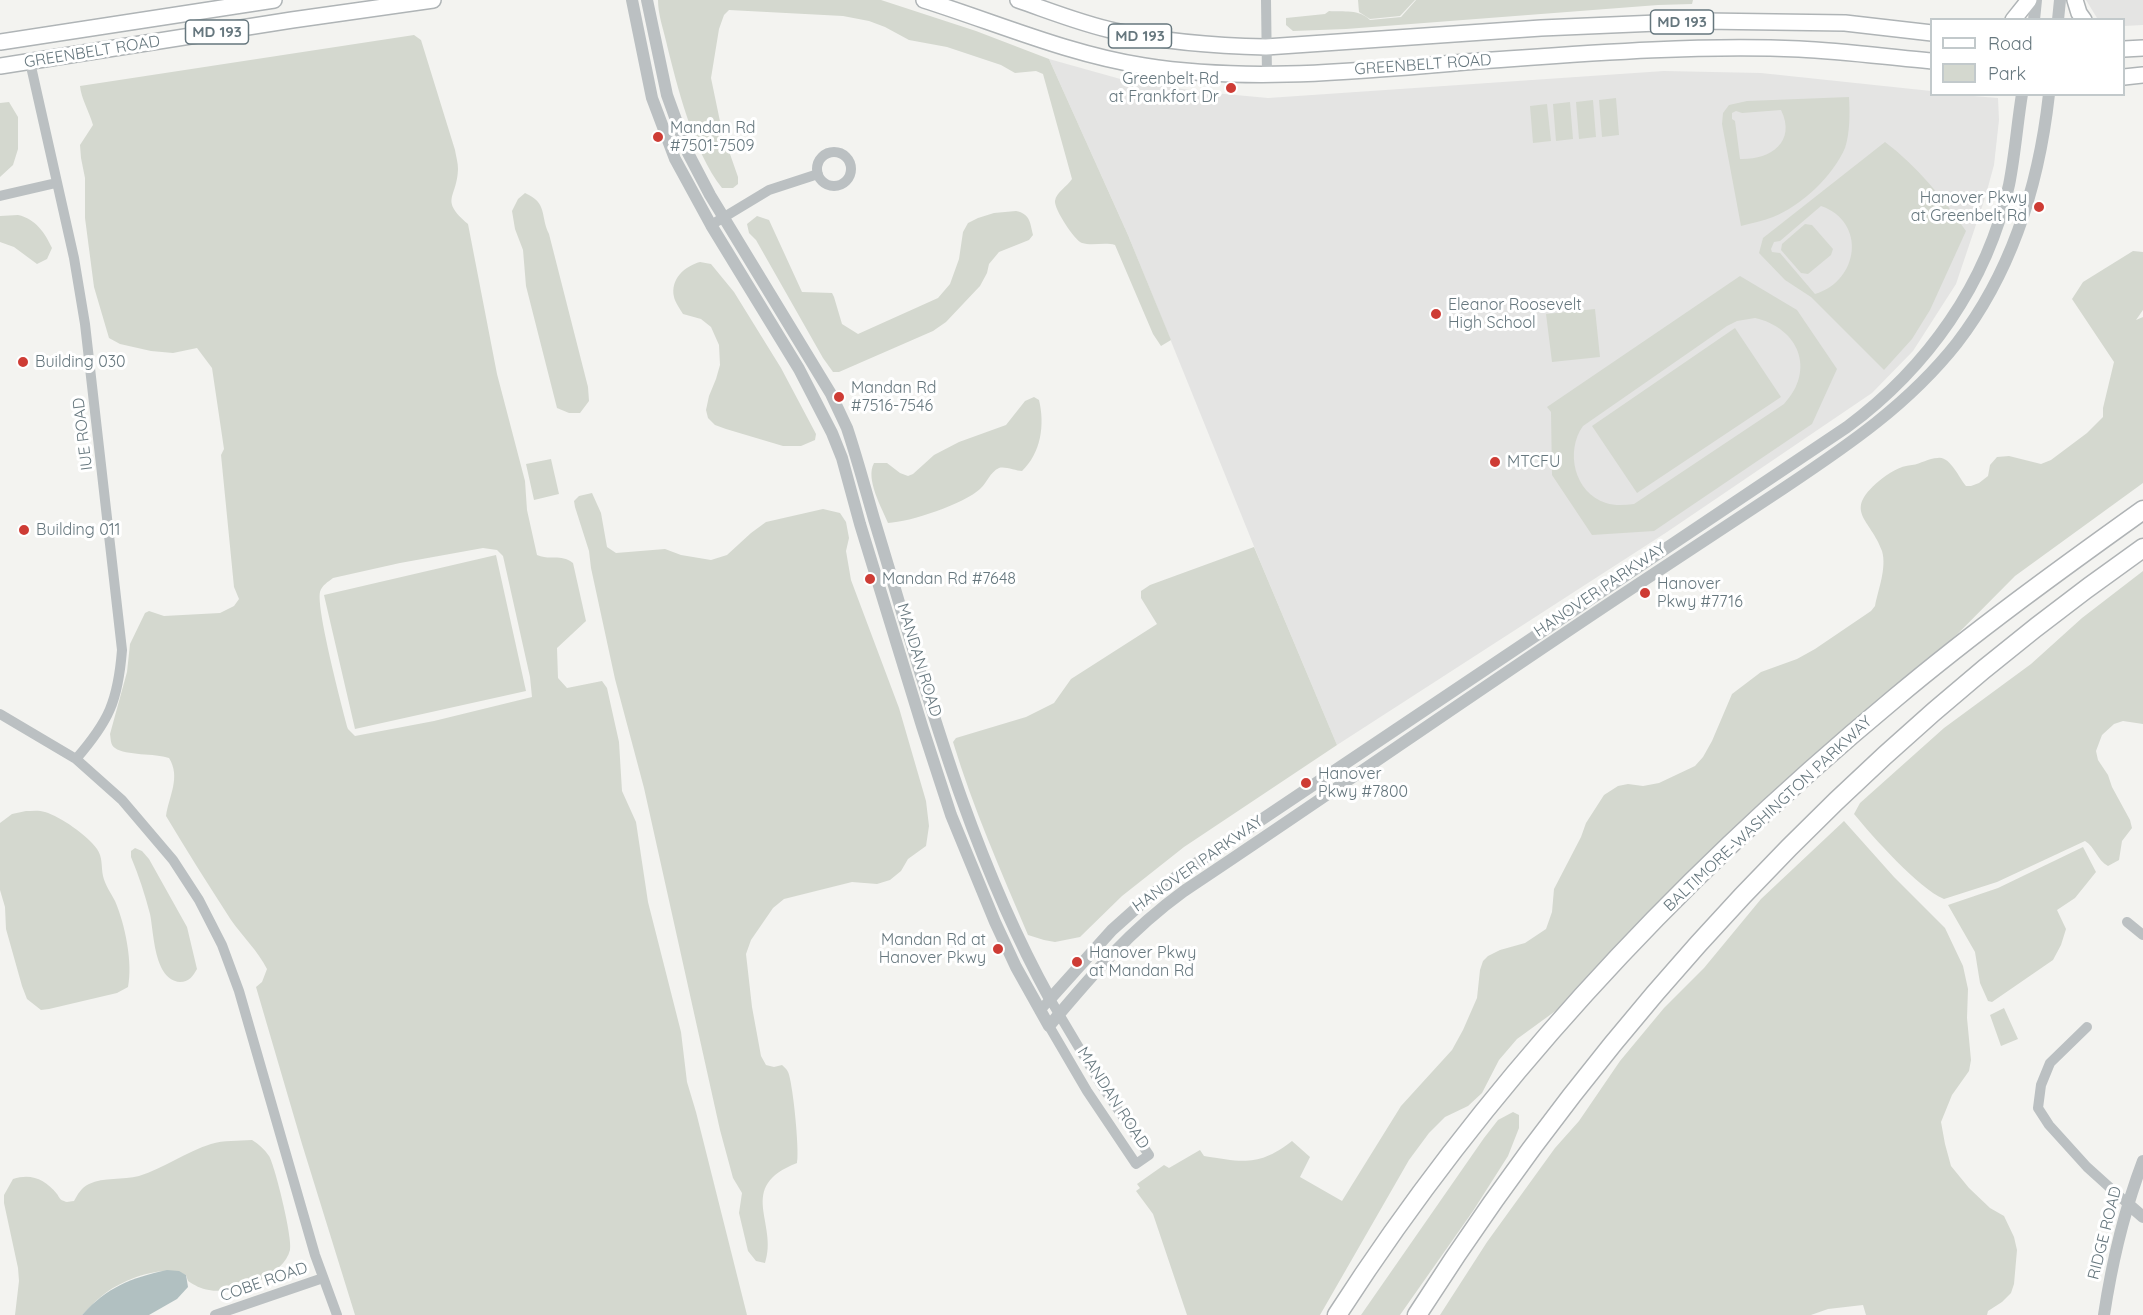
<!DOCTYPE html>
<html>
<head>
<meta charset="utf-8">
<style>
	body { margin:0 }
	#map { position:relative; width:2143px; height:1315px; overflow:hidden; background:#f3f3f0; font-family:Quicksand,sans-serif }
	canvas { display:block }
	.legend { position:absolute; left:1930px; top:18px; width:195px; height:78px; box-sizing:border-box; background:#fff; border:2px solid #c2c9cb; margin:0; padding:8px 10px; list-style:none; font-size:18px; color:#66777e }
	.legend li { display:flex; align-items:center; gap:12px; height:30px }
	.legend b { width:30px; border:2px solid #c2c9cb }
</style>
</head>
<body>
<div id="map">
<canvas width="2143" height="1315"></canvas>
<ul class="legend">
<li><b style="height:8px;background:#fff"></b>Road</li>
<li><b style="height:16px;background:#d4d8cf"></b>Park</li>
</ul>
</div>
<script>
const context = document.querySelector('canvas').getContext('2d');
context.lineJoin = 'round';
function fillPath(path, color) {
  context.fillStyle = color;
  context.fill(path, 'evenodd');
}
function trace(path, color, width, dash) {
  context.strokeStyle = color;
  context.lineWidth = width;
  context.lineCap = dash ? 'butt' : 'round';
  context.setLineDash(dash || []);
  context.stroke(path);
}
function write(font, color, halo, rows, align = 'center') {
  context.font = font + ' Quicksand,sans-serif';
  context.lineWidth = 6;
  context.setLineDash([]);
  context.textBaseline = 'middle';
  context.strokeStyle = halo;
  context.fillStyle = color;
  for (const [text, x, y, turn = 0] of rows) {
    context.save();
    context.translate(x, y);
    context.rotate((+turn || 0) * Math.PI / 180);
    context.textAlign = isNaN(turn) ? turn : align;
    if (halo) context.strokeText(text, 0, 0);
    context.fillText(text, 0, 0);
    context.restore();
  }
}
const built = new Path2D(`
	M2086 0H2143V25L2124 26V20L2097 18Z
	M1049 59 1124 80 1203 92 1268 98 1664 71 1761 73 1931 91 1932 94 1961 95 1998 98 1999 120 1994 165 1985 198 1956 284 1913 351 1872 393 1667 532 1337 745 1262 566 1128 235Z`);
const green = new Path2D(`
	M658 0H881L976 31 1049 59 1128 235 1171 340 1161 346 1153 334 1115 245C1105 242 1092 246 1082 243 1075 241 1054 209 1055 201 1056 192 1067 187 1072 179L1043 74 1036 71 1015 73 1001 65 947 47 909 40 885 27 869 21 843 16 729 10 724 15 719 29 711 78 722 131 738 177V184L733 188H722C693 151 677 86 666 41 663 28 658 14 658 0Z
	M1358 0H1415L1400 16 1370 19 1359 12Z
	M1416 0H1693L1692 4 1658 5 1346 29 1293 31 1286 25V18L1325 14 1329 11C1344 12 1359 9 1370 20L1401 17Z
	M414 35 421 40 455 150C456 156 458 163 458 169 457 199 439 199 468 224L497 374 525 481 527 510 537 555C550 561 560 553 573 563L586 621 557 648 558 678 567 688 602 681 607 688 619 742 622 791 636 822 648 902 681 1032 687 1082 696 1112 747 1315H355L302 1144 256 987 262 982 267 969C258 951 243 937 231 920 209 886 187 851 166 816 169 796 181 777 169 758 155 753 126 756 115 748 110 745 111 739 110 734L127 672 130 644 145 613 149 611 164 616 220 613 234 606 239 599 234 587 221 455 224 449 212 368 197 348 173 353 151 351 120 344 109 338 94 287 85 218V178L81 158 80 145 93 125C89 111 81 98 80 86ZM483 548 497 550 503 556 530 677 532 697 434 721 355 736 348 729C342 707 316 608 320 592 322 585 328 582 333 578L400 563Z
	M1849 97C1850 113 1850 133 1845 148 1833 176 1801 206 1773 217 1763 221 1751 223 1741 226L1722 124 1723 113 1729 105 1747 101ZM1781 110C1797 143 1769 160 1740 159L1735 121 1732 119V113L1736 111 1742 113Z
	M1616 98 1619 135 1602 137 1599 100Z
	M1593 100 1596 137 1579 139 1576 102Z
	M9 102 18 117V149L13 165 0 177V103Z
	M1570 102 1573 139 1556 141 1553 104Z
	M1547 104 1551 141 1533 143 1530 106Z
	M1885 142C1918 167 1942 197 1966 231L1930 310 1912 339 1884 370 1811 297 1785 280 1759 253 1763 238ZM1821 206C1867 222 1859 281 1815 294L1780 253 1772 252 1771 249 1774 242 1780 241Z
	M525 193C548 203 540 216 549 234L588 387 589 401 580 413H569L557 408 526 286 523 250 515 229 512 211 518 199Z
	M1016 211C1030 214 1030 222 1033 235L1029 240 999 252 989 264 987 273 980 286 946 322 933 331 839 372H833L823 358 756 240 749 233 747 224 757 216 769 220 802 292 832 293 834 297 842 324 858 334 938 298 950 284 959 259 963 232 968 223 978 218 994 213Z
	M18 215C36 219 45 233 52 248L47 259 37 264 14 247 0 242V216Z
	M1805 224 1812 225 1833 249 1831 255 1808 274 1801 273 1781 250 1782 244Z
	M2133 251 2143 252V310L2136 320 2143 317V483L2015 576 1894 698 1598 980 1517 1039 1499 1060 1482 1093 1468 1106 1445 1117 1429 1133 1409 1160 1320 1315H1187L1153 1214 1136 1191 1140 1188 1137 1184 1164 1165 1169 1168 1200 1150 1204 1156C1242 1162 1259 1167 1292 1141L1310 1157 1300 1177 1342 1201 1401 1106 1452 1050 1463 1030 1477 998 1480 970 1483 961 1488 956 1500 950 1525 943 1546 929 1552 912 1554 889 1581 837 1586 823 1604 795 1618 786 1628 784 1643 786 1659 783 1695 766 1703 757 1712 741 1732 694 1761 672 1797 659 1815 649 1871 611 1875 606C1878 590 1887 568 1882 551 1871 519 1842 512 1879 481 1889 473 1899 466 1912 465 1921 464 1928 458 1938 458 1950 456 1959 478 1966 486H1971L1979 483 1988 476 1990 465 1997 457 2009 456 2041 464 2051 460 2087 433 2103 417V408L2114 362 2072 299 2083 282Z
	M700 262 711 264 734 292 781 368 816 434 815 440 801 446H783L726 429 715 425 708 418 706 410 709 396 716 379 720 365 719 345 711 327 701 319 683 314C680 309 675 302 674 297 670 279 685 266 700 262Z
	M1740 276 1797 310 1837 369 1812 424 1654 531 1592 535 1552 475 1551 412 1547 407ZM1755 318C1799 328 1816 370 1784 404L1634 504C1625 505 1615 506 1606 503 1574 493 1565 451 1583 426L1727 326 1737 321Z
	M1595 309 1600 357 1552 362 1546 314Z
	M1735 328 1781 397 1637 493 1592 426Z
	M1034 397 1039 400C1045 425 1041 453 1022 471 1016 471 1005 466 999 468 990 472 987 483 980 489 964 504 910 522 888 523 882 508 865 479 874 463H887L900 473 908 476 913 474 934 455 959 442 1006 425 1025 401Z
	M551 459 559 494 534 500 526 464Z
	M592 493 601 513 607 547 616 553 665 549 681 555 711 560 727 555 751 533 766 522 823 509 840 513 846 522 849 538 846 551 851 580 899 708 926 801 929 826 926 846 908 859 901 871 890 880 877 884 852 882 784 899 773 908 751 940 746 954 752 1007 761 1056 766 1065 774 1067 782 1065C784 1067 787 1069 788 1072 793 1082 800 1154 797 1163 735 1187 779 1223 765 1263L756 1261 748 1251 739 1213 742 1193 733 1178 720 1130 644 788 615 679 591 568 589 551 575 507 574 501 579 496Z
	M1254 547 1337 745 1184 847 1122 896 1080 937 1055 942 1044 940 1028 935C1001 871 973 808 953 742L956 738 1026 717 1054 703 1071 679 1157 624 1141 598V591L1150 585Z
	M496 555 526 691 355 729 324 595Z
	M2143 571V724L2123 721 2114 724 2102 735 2096 751 2098 760 2108 775 2112 787 2130 820 2132 828 2122 841 2119 860 2108 866C2097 860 2095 847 2085 841L1997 882 1944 899C1918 888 1873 837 1854 814L1860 803 1944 728 2031 664 2082 618Z
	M26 811C32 811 39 810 45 812 61 817 87 835 97 849 103 858 101 866 103 876 105 885 111 893 115 901 125 924 133 963 128 987L117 993 49 1009 41 1010 27 999 22 986 6 929 5 907 0 890V823L12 814Z
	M1844 821 1894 877 1945 928 1963 966 1968 989 1967 1018 1971 1060 1969 1071 1952 1095 1941 1122 1945 1144 1951 1166 1969 1188 1990 1208 2004 1216 2014 1237 2017 1250 2014 1284 2011 1293 2002 1302 1988 1311 1987 1315H1866L1863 1305 1828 1309 1811 1315H1440L1487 1242 1555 1148 1579 1121 1620 1061 1664 1008 1704 968 1761 899Z
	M2083 847 2096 872 2075 898 2057 910 2066 929 2061 945 2053 960 1992 1002 1988 1001 1980 983 1975 952 1948 905 1998 888Z
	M135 848 142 851 149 859 187 927 197 969C193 976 189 982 180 982 154 980 154 933 150 914 145 895 139 876 131 857V851Z
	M2004 1008 2018 1039 2001 1046 1990 1015Z
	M1513 1112 1519 1115V1128L1508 1156 1473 1211 1400 1315H1361L1484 1138 1498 1120Z
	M252 1140C259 1144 264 1149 269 1156 275 1166 293 1239 290 1250 283 1277 234 1295 209 1290 201 1289 194 1285 188 1281L186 1275C164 1263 121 1280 103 1295 95 1301 89 1308 82 1315H15L19 1281 18 1268 4 1203V1195L13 1179C31 1173 45 1179 57 1194 59 1197 60 1200 64 1201 67 1203 70 1201 74 1201 78 1194 81 1188 89 1184 104 1177 123 1180 139 1176 164 1168 186 1152 211 1144 224 1140 238 1141 252 1140Z`);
const water = new Path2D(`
	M167 1270 179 1271 186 1275 188 1287 177 1299 149 1315H82C107 1287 131 1278 167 1270Z`);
const minor = new Path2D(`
	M1266 0 1267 75
	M30 62 74 258 85 324 122 650C118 701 109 721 76 759
	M817 169a17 17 0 1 1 34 0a17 17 0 1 1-34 0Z
	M0 196 56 183
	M711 225 769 190 818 174
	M0 714 76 759 122 800 173 860 199 900 222 945 239 991 315 1255 337 1315
	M2127 922 2143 935
	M1040 1011 1050 999 1100 1083 1149 1155 1136 1164 1087 1091 1049 1026
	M2087 1027 2050 1063 2041 1085 2038 1108 2049 1125 2087 1167 2128 1204
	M215 1315 323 1278`);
const tertiary = new Path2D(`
	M632 0 652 98 675 159 711 225 799 369 832 433 842 458 860 524 922 726 951 815 995 922 1016 967 1049 1026C1092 975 1129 931 1184 891 1339 788 1491 681 1646 579 1692 549 1738 518 1784 488 1847 446 1909 404 1957 343 2013 270 2039 185 2049 94
	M647 0 667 95 688 153 710 195 831 394 847 428C857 458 865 488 874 519 924 683 967 849 1050 999L1112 930 1150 896 1176 877 1847 427C1927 368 1987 284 2009 185 2015 155 2017 125 2022 94
	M2034 20 2036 0
	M2058 20 2060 0
	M2128 1204 2143 1217
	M2104 1315C2112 1262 2124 1211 2143 1161`);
const primary = new Path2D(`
	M924 0C997 23 1068 54 1144 66 1264 85 1387 67 1507 59 1604 52 1702 45 1799 49 1843 51 1887 57 1932 61
	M1018 0C1050 11 1082 24 1115 31 1165 42 1215 46 1266 47L1541 28 1704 21 1845 23 1932 33
	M2075 0 2079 13 2084 20
	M2013 20 2029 0
	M0 42 274 0
	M2124 49 2143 48
	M0 66 292 20 433 0
	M2124 77 2143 75`);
const motorway = new Path2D(`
	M1337 1315C1487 1082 1682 875 1895 698 1975 631 2059 570 2143 510
	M1417 1315C1608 1016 1852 752 2143 548`);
const markers = [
	[1231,88,6,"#ce3c35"],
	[658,137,6,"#ce3c35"],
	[2039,207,6,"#ce3c35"],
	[1436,314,6,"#ce3c35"],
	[23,362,6,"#ce3c35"],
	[839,397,6,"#ce3c35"],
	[1495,462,6,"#ce3c35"],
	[24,530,6,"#ce3c35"],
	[870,579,6,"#ce3c35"],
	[1645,593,6,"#ce3c35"],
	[1306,783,6,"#ce3c35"],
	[998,949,6,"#ce3c35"],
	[1077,962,6,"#ce3c35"]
];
const shields = [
	[1682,22,63],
	[217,32,63],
	[1140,36,63]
];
const shieldNames = [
	["MD 193",1682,22],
	["MD 193",217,32],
	["MD 193",1140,36]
];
const streetNames = [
	["GREENBELT ROAD",92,52,-9],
	["GREENBELT ROAD",1423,65,-4],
	["IUE ROAD",83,434,-97],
	["HANOVER PARKWAY",1600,590,-34],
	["MANDAN ROAD",919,660,73],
	["BALTIMORE-WASHINGTON PARKWAY",1768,814,-43],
	["HANOVER PARKWAY",1198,864,-35],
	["MANDAN ROAD",1113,1098,57],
	["RIDGE ROAD",2105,1233,-76],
	["COBE ROAD",264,1282,-19]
];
const poiNames = [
	["Greenbelt Rd",1219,79,"right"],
	["at Frankfort Dr",1219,97,"right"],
	["Mandan Rd",670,128],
	["#7501-7509",670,146],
	["Hanover Pkwy",2027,198,"right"],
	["at Greenbelt Rd",2027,216,"right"],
	["Eleanor Roosevelt",1448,305],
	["High School",1448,323],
	["Building 030",35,362],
	["Mandan Rd",851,388],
	["#7516-7546",851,406],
	["MTCFU",1507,462],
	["Building 011",36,530],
	["Mandan Rd #7648",882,579],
	["Hanover",1657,584],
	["Pkwy #7716",1657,602],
	["Hanover",1318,774],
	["Pkwy #7800",1318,792],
	["Mandan Rd at",986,940,"right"],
	["Hanover Pkwy",986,958,"right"],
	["Hanover Pkwy",1089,953],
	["at Mandan Rd",1089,971]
];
fillPath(built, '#e4e4e3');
fillPath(green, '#d4d8cf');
fillPath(water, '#b1c0c1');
trace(primary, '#afb4b6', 18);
trace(motorway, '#afb3b5', 21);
trace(minor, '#bbc0c2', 10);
trace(tertiary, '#bbc0c2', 12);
trace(primary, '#fff', 15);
trace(motorway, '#fff', 18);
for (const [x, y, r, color] of markers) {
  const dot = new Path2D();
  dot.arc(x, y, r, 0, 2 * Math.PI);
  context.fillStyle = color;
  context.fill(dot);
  trace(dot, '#fff', 2);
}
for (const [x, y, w] of shields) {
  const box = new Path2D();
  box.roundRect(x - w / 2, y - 12, w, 24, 4.5);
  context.fillStyle = '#fff';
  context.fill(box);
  trace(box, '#66777e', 1.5);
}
write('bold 15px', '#66777e', null, shieldNames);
write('16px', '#66777e', '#fff', streetNames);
write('16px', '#66777e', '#fff', poiNames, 'left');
</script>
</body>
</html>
